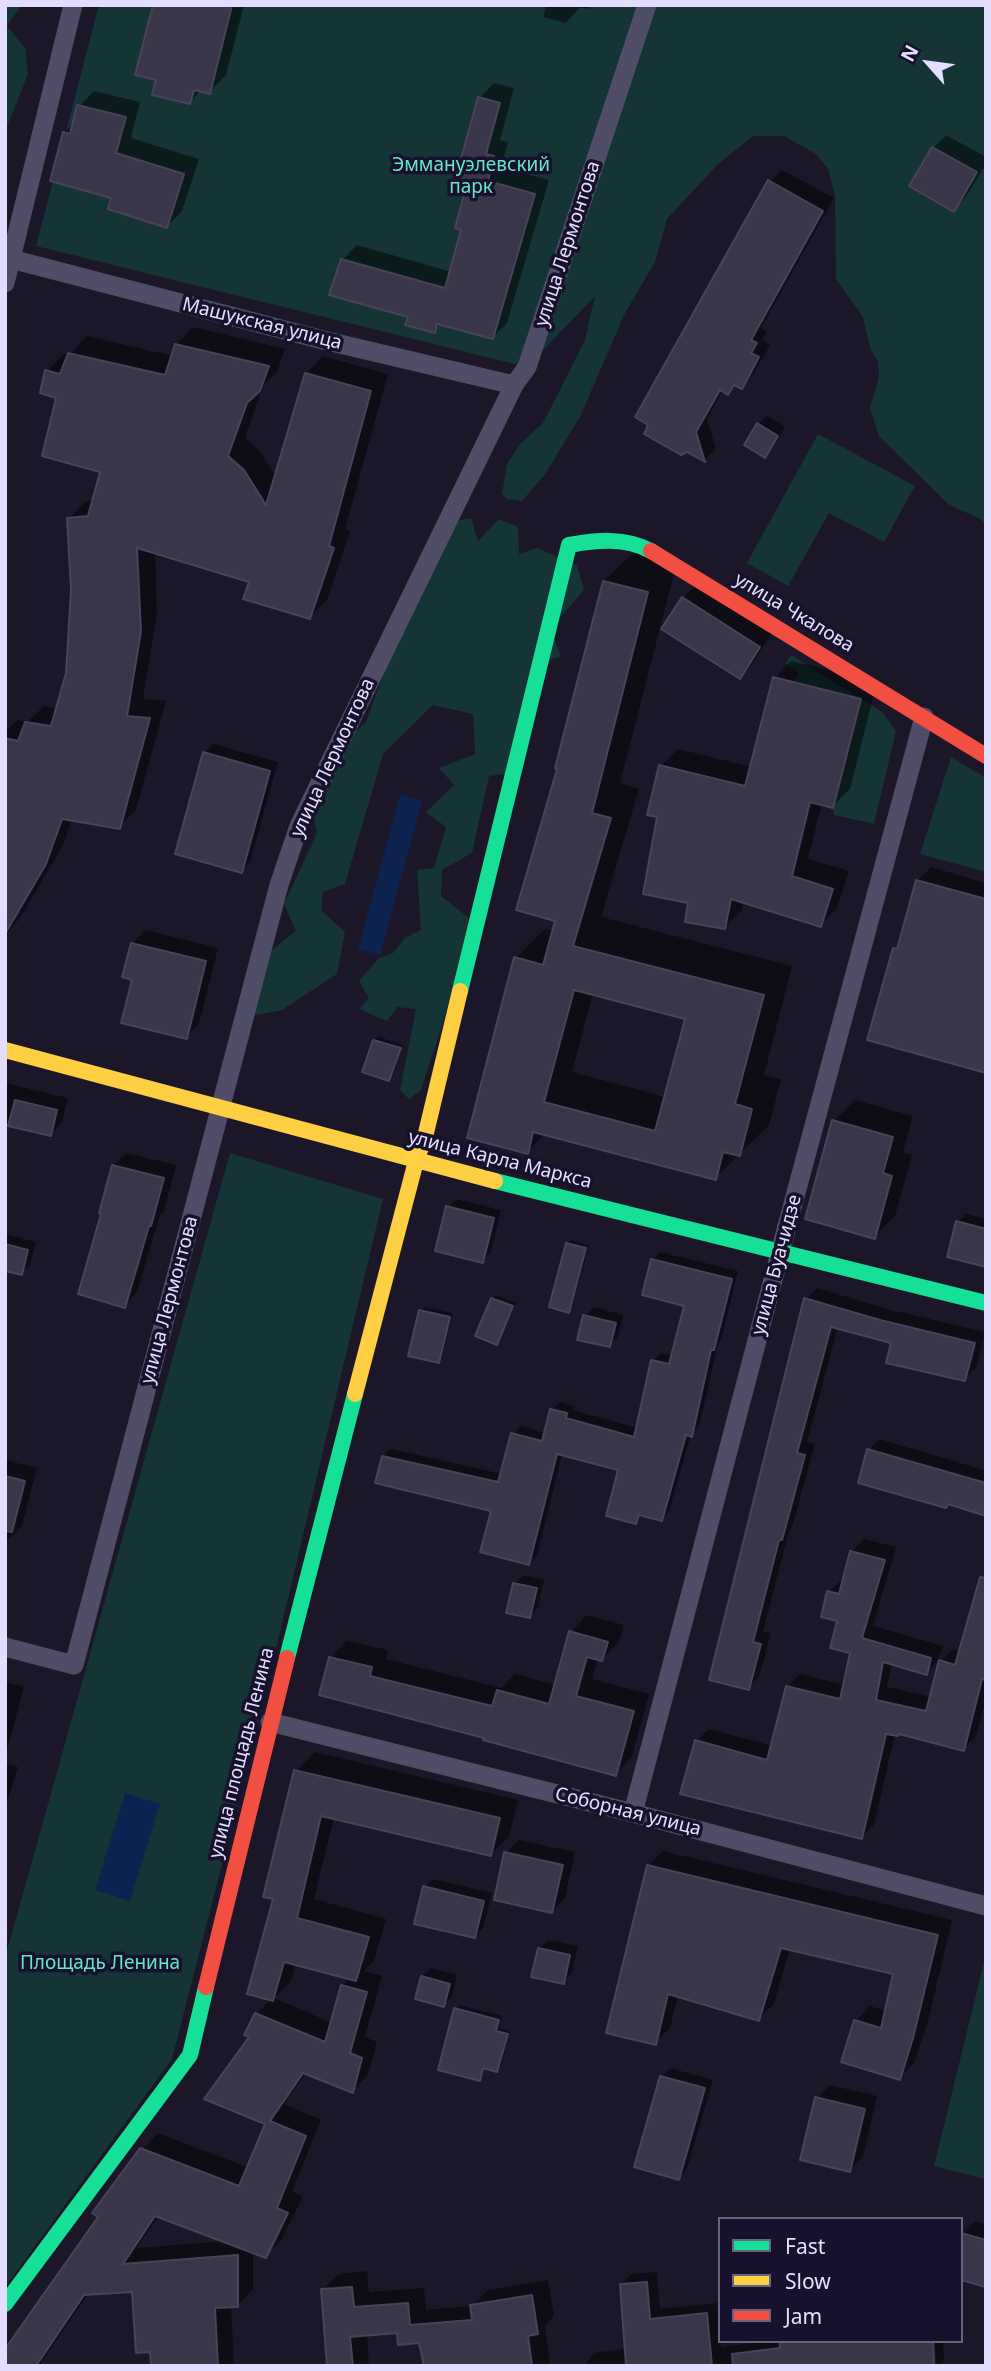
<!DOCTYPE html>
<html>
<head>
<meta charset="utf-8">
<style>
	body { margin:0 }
	#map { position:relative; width:991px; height:2371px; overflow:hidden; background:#1b1728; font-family:"Noto Sans",sans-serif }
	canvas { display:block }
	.frame { position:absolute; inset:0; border:7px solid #e3deff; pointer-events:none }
	.legend { position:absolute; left:718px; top:2217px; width:245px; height:126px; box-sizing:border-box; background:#17112e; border:2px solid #696382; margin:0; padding:9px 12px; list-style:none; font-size:21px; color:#e3deff }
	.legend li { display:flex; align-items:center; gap:14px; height:35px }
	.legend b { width:35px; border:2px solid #696382 }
	.north { position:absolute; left:893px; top:28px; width:70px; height:70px; -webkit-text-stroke:5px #17112e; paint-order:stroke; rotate:298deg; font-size:19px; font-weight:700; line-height:28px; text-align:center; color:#e3deff }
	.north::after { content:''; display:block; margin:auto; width:24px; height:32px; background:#e3deff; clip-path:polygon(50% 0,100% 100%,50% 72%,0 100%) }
</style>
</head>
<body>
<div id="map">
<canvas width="991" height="2371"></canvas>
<div class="frame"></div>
<ul class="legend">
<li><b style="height:9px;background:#16e098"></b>Fast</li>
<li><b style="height:9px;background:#ffcf43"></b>Slow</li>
<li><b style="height:9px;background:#f24e42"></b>Jam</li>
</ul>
<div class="north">N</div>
</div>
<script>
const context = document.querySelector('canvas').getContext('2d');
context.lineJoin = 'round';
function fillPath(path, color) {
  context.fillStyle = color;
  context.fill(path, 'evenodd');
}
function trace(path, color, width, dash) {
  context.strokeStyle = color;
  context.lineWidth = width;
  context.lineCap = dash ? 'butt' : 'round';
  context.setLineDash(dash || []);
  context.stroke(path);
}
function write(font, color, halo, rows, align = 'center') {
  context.font = font + ' "Noto Sans",sans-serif';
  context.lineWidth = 7;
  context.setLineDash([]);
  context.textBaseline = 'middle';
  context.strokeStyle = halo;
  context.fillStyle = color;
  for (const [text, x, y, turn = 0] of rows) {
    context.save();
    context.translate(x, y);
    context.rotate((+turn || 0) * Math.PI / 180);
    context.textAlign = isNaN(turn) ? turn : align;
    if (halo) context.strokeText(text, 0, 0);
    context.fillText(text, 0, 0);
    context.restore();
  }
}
const green = new Path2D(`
	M5 5H22L7 26 25 48 28 74 5 132Z
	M99 5H986V524L980 519 948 504 879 436 870 408 879 377 878 362 870 348 863 317 836 279 835 196 828 169 816 154 784 136H753L718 164 667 219 655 262 624 315 580 417 543 477 522 501 507 499 502 494 507 464 520 444 543 423 585 340 595 296 527 367 36 246Z
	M818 434 915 486 884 542 829 513 788 586 747 563Z
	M471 518 478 541 499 519 518 527 519 554 537 548 577 565 584 590 550 629 561 656 545 661 514 773 489 776 472 853 442 870 441 896 468 917V946L421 1090 409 1099 400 1090 416 1009 397 1007 387 1021 359 1009 369 998 359 981 379 958 393 953 405 938 421 930 417 870 434 868 446 827 426 812 454 785 439 768 475 754 473 714 433 705 383 754 345 884 323 892 321 910 345 932 337 974 282 1010 252 1016 268 953 296 931 284 904 317 833 312 813 341 746 366 722 404 618 457 521Z
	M791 655 882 712 896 731 874 824 834 815 833 808 860 699 793 682 799 673 786 664Z
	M951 757 986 778V872L920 854Z
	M230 1153 383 1199 259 1720 172 2059 5 2287V1958Z
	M986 1954V2179L934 2166Z`);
const water = new Path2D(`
	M400 795 422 801 380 955 358 949Z
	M125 1793 160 1804 130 1901 95 1890Z`);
const shadow = new Path2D(`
	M154 5H244L226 75 209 92 202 90 189 102 158 79Z
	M546 5H592L588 9 580 7 566 23 543 17Z
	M494 83 514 88 500 140 508 142 501 167 549 180 507 323 493 337 442 323 434 331 410 316 342 260 357 245 452 272 463 229 480 97Z
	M94 91 140 102 131 138 199 159 182 211 167 226 64 133 74 122 79 106Z
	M946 135 986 157V164L966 197 953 210 911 185 933 148Z
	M782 170 834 198 761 328 767 331 762 340 770 345 753 375 741 387 737 384 728 393 723 390 707 419 716 449 704 460 687 450 770 182Z
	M193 327 285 349 277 372 263 386 245 438 261 453 276 477 306 374 323 356 388 374 345 529 350 531 327 600 310 617 252 581 155 551 157 613 143 699 166 701 136 810 119 827 72 819 63 845 22 915 5 936V732L18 720 27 722 44 706 58 708 68 674 73 590 68 519 86 501 94 500 102 470 58 397 47 371 64 354 69 355 87 336 173 356 176 345Z
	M767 416 785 427 773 447 765 456 758 424Z
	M634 552 677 562 620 783 639 789 601 917 792 966 764 1075 781 1079 769 1125 715 1178 545 1134 527 1152 516 958 545 929 554 931 557 920 560 768 604 581ZM593 993 687 1018 666 1097 572 1072Z
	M696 585 772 633 752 664 739 677 683 598Z
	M791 661 877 682 850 789 833 806 822 803 808 859 849 871 837 908 820 925 743 901 742 910 724 928 690 901 659 816 661 766 678 749 752 767 774 678Z
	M213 744 278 762 250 862 241 871 205 753Z
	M931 867 986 883V1071L894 949 900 943 918 880Z
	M145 930 218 948 199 1024 186 1037 132 944Z
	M379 1037 403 1045 393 1075 389 1079 364 1071 375 1040Z
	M5 1083 68 1098 62 1122 50 1135 5 1124Z
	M855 1100 913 1116 903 1152 912 1155 895 1216 874 1237 834 1121Z
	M126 1153 176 1165 164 1211 160 1215 137 1292 124 1306 103 1212 113 1166Z
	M456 1199 501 1210 491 1252 482 1261 448 1207Z
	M966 1214 986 1219V1265L958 1222Z
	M5 1234 36 1242 30 1265 21 1273 5 1269Z
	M571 1240 589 1245 572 1307 568 1311 567 1244Z
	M660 1252 738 1271 721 1340 718 1343 699 1427 691 1434 669 1512 662 1519 644 1514 636 1522 620 1469 562 1454 537 1556 529 1563 493 1510 383 1456 391 1449 502 1474 513 1434 521 1426 546 1433 552 1410 560 1402 574 1406 573 1410 638 1428 653 1361 661 1353 673 1356 686 1304 653 1260Z
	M817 1288 891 1310 985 1332 976 1368 964 1379 893 1342 838 1327 807 1442 815 1444 792 1527 789 1531 763 1632 771 1633 759 1677 748 1688 711 1678 806 1299Z
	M496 1295 516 1303 500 1339 497 1343 492 1299Z
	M425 1307 453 1313 442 1357 438 1361 421 1311Z
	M594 1307 623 1315 618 1337 609 1345 585 1316Z
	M879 1439 984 1470 986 1462V1514L949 1503 946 1506 869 1450Z
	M5 1460 37 1468 22 1526 9 1539 5 1538Z
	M864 1539 896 1547 873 1626 943 1646 938 1660 926 1673 892 1663 887 1687 932 1697 941 1661 953 1649 961 1651 986 1587V1698L976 1736 963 1749 899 1732 895 1734 874 1825 861 1838 696 1741 709 1729 773 1746 788 1686 800 1674 844 1685 852 1652 829 1592 841 1580H844L852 1551Z
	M523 1575 544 1580 538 1608 530 1616 514 1584Z
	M587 1615 624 1625 619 1642 602 1659 598 1658 592 1679 649 1694 632 1757 615 1774 486 1737 330 1658 347 1641 388 1650 386 1659 501 1688 515 1674 556 1685 571 1632Z
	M5 1682 24 1687 5 1758Z
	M315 1752 518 1800 509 1836 491 1854 334 1817 314 1899 386 1919 374 1961 364 1971 382 1976 365 2037 377 2042 368 2075 352 2091 306 2073 284 2104 321 2120 292 2191 303 2197 282 2239 266 2256 253 2251V2289L237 2306H231L234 2366H153L152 2350 133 2290 89 2293 39 2366H5L142 2150 158 2133 247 2167 267 2123 252 2036 256 2014 271 1999 275 1898 296 1771ZM296 1963 350 1978 343 1985 332 2023 274 1998 291 1981ZM159 2216 228 2241 136 2248Z
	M5 1764 18 1767 5 1809Z
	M519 1840 575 1852 565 1898 552 1911 506 1853Z
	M663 1851 952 1920 928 2021 914 2063 899 2078 856 2021 870 2006 886 2011 895 1973 790 1948 774 2004 759 2019 678 1995 670 2028 655 2043 648 1866Z
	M433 1879 492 1893 483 1928 475 1936 424 1887Z
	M548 1940 578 1946 572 1973 563 1982 539 1949Z
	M431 1968 457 1975 452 1996 444 2005 422 1977Z
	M460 2005 502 2016 499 2028 510 2031 501 2066 497 2070 485 2067 479 2079 456 2009Z
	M670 2068 713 2080 687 2169 679 2178 661 2077Z
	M830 2085 877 2096 863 2157 849 2170 817 2098Z
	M975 2221 986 2224V2285L962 2234Z
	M367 2271 369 2292 424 2288 426 2310 471 2306 488 2290 548 2280 554 2316 545 2325 550 2366H470L398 2331 367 2334 369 2366H328L322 2290 339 2274Z
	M657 2272 660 2309 717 2303 721 2347 765 2341H931L932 2365H936L935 2341H943L944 2361 940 2366H584L594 2353 626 2348 621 2284 632 2274Z`);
const building = new Path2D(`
	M153 5H232L210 94 194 90 190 104 152 95 156 80 135 75Z
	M478 97 500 103 486 154 494 156 488 181 535 194 493 339 437 324 435 333 405 325 408 317 329 295 341 259 445 288 461 230 455 228 465 191 453 188Z
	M77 105 126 117 116 153 184 174 167 228 108 209 111 198 50 181 63 132 70 134Z
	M932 147 977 172 954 212 909 186Z
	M768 180 823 211 751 340 757 343 751 353 759 357 742 389 734 385 728 395 720 390 696 432 705 462 687 452 681 455 644 434 648 425 635 417Z
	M175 344 269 366 260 391 247 403 228 456 244 470 266 505 305 373 371 391 329 546 334 548 310 619 243 599 249 582 137 548 141 631 127 716 150 718 120 829 62 819 46 864 5 934V738L18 741 25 722 51 726 66 673 71 590 67 518 88 516 100 472 42 456 56 398 40 393 45 370 60 374 68 353 165 375Z
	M757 423 778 436 765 458 744 445Z
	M603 581 648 592 592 813 611 818 573 946 764 995 735 1104 752 1109 740 1156 723 1152 716 1180 533 1132 528 1154 467 1138 514 957 543 965 555 921 516 910 557 769 555 768ZM574 990 685 1019 655 1131 544 1102Z
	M682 597 760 647 740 679 661 629Z
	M773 677 861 699 833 808 810 802 792 876 833 889 821 927 731 899 725 929 685 922 688 903 643 894 657 817 647 815 659 765 745 786Z
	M203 752 270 771 242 873 175 854Z
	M916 880 986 899V1073L867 1040 893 948 897 949Z
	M131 943 206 961 187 1039 121 1023 132 980 122 977Z
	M373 1040 401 1048 389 1081 362 1072Z
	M15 1100 57 1110 51 1136 8 1126Z
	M832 1120 893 1137 883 1173 892 1176 875 1239 805 1219Z
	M112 1165 164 1178 151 1226H149L125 1308 78 1294 101 1214 99 1213Z
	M446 1206 494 1218 483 1263 435 1251Z
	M956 1221 986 1229V1267L947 1257Z
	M566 1243 586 1248 569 1313 549 1307Z
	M5 1244 28 1250 22 1275 5 1271Z
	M651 1259 732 1279 714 1350H711L692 1437 686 1435 662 1521 639 1515 636 1524 606 1516 618 1470 557 1454 529 1565 480 1552 491 1511 375 1483 382 1456 498 1482 511 1433 542 1441 550 1409 567 1413 566 1418 634 1437 651 1360 669 1364 684 1306 642 1295Z
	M491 1298 513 1306 497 1345 475 1336Z
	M804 1298 880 1320 975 1343 965 1381 886 1363 891 1343 831 1327 797 1453 805 1455 782 1540H779L753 1642 761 1644 749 1690 709 1680Z
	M419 1310 450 1317 439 1363 408 1356Z
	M583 1315 616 1323 610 1347 577 1340Z
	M867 1449 986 1483V1516L948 1504 946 1508 858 1483Z
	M5 1476 25 1481 12 1532 5 1531Z
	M850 1551 885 1560 862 1638 931 1658 927 1675 883 1662 876 1700 926 1711 939 1660 955 1665 980 1577 986 1578V1680L982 1679 964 1751 899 1734 898 1736 886 1734 862 1839 680 1794 695 1740 767 1760 786 1686 840 1699 850 1653 830 1648 837 1621 821 1617 827 1591 839 1594Z
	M513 1583 537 1588 530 1618 506 1613Z
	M569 1631 608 1642 602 1661 587 1657 576 1696 634 1711 616 1776 483 1740 484 1738 319 1695 329 1657 372 1667 370 1676 492 1706 497 1690 549 1704Z
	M294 1770 500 1818 491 1856 321 1816 297 1918 369 1937 356 1981 284 1962 273 2001 247 1994 273 1899 263 1897Z
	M504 1852 563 1865 552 1913 494 1900Z
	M647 1865 938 1935 913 2038 900 2080 841 2062 854 2020 881 2028 893 1974 781 1948 759 2021 668 1994 656 2045 606 2033Z
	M423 1886 484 1901 475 1938 414 1924Z
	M538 1948 570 1955 564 1984 531 1977Z
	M421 1976 450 1984 444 2007 415 1999Z
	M341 1985 367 1992 350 2053 362 2058 353 2093 303 2073 270 2121 306 2136 277 2208 288 2213 266 2258 155 2216 123 2264 238 2255V2307L215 2308 218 2366H151L150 2352 136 2353 132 2292 84 2295 36 2366H5V2349L98 2217 92 2213 140 2148 239 2186 265 2124 204 2099 249 2037 244 2035 255 2013 325 2042Z
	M454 2008 499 2020 496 2031 508 2034 497 2072 483 2068 480 2081 438 2070Z
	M660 2076 705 2088 679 2180 634 2167Z
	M815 2097 865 2109 850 2172 800 2160Z
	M961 2233 986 2240V2287L961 2280Z
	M647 2282 650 2319 707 2313 712 2366H626L620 2284Z
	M352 2287 354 2307 408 2303 410 2325 472 2320 470 2305 532 2295 538 2334 528 2336 532 2366H424L419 2343 398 2345 397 2333 350 2337 353 2366H327L321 2289Z
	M780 2341H933L934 2366H733L732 2354 780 2348Z`);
const street = new Path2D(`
	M11 259 323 340 514 385
	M5 283 73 5
	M5 1647 74 1665 279 885 299 826 514 385 527 367 647 5
	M270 1722 633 1813 986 1906
	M633 1813 786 1230 924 717`);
const fast = new Path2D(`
	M460 991 569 545C597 540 625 537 651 551
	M495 1181 986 1303
	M287 1658 355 1394
	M5 2304 190 2055 206 1987`);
const slow = new Path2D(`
	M5 1050 495 1181
	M355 1394 416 1161 425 1137 460 991`);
const jam = new Path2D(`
	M651 551 986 756
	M206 1987 287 1658`);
const parkNames = [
	["Эммануэлевский",471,166],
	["парк",471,188],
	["Площадь Ленина",100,1964]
];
const streetNames = [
	["улица Лермонтова",568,244,-72],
	["Машукская улица",262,324,14],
	["улица Чкалова",794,613,31],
	["улица Лермонтова",333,758,-65],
	["улица Карла Маркса",500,1160,14],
	["улица Буачидзе",777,1265,-75],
	["улица Лермонтова",170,1300,-75],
	["улица площадь Ленина",242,1753,-76],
	["Соборная улица",628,1812,14]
];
fillPath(green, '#153436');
fillPath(water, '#0d224e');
fillPath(shadow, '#0007');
fillPath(building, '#3a3649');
trace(building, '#48425a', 2);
trace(street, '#4f4d68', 19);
trace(fast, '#16e098', 16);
trace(slow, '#ffcf43', 16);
trace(jam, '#f24e42', 16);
write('19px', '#65e5c9', '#17112e', parkNames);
write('19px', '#e3deff', '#17112e', streetNames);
</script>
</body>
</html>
